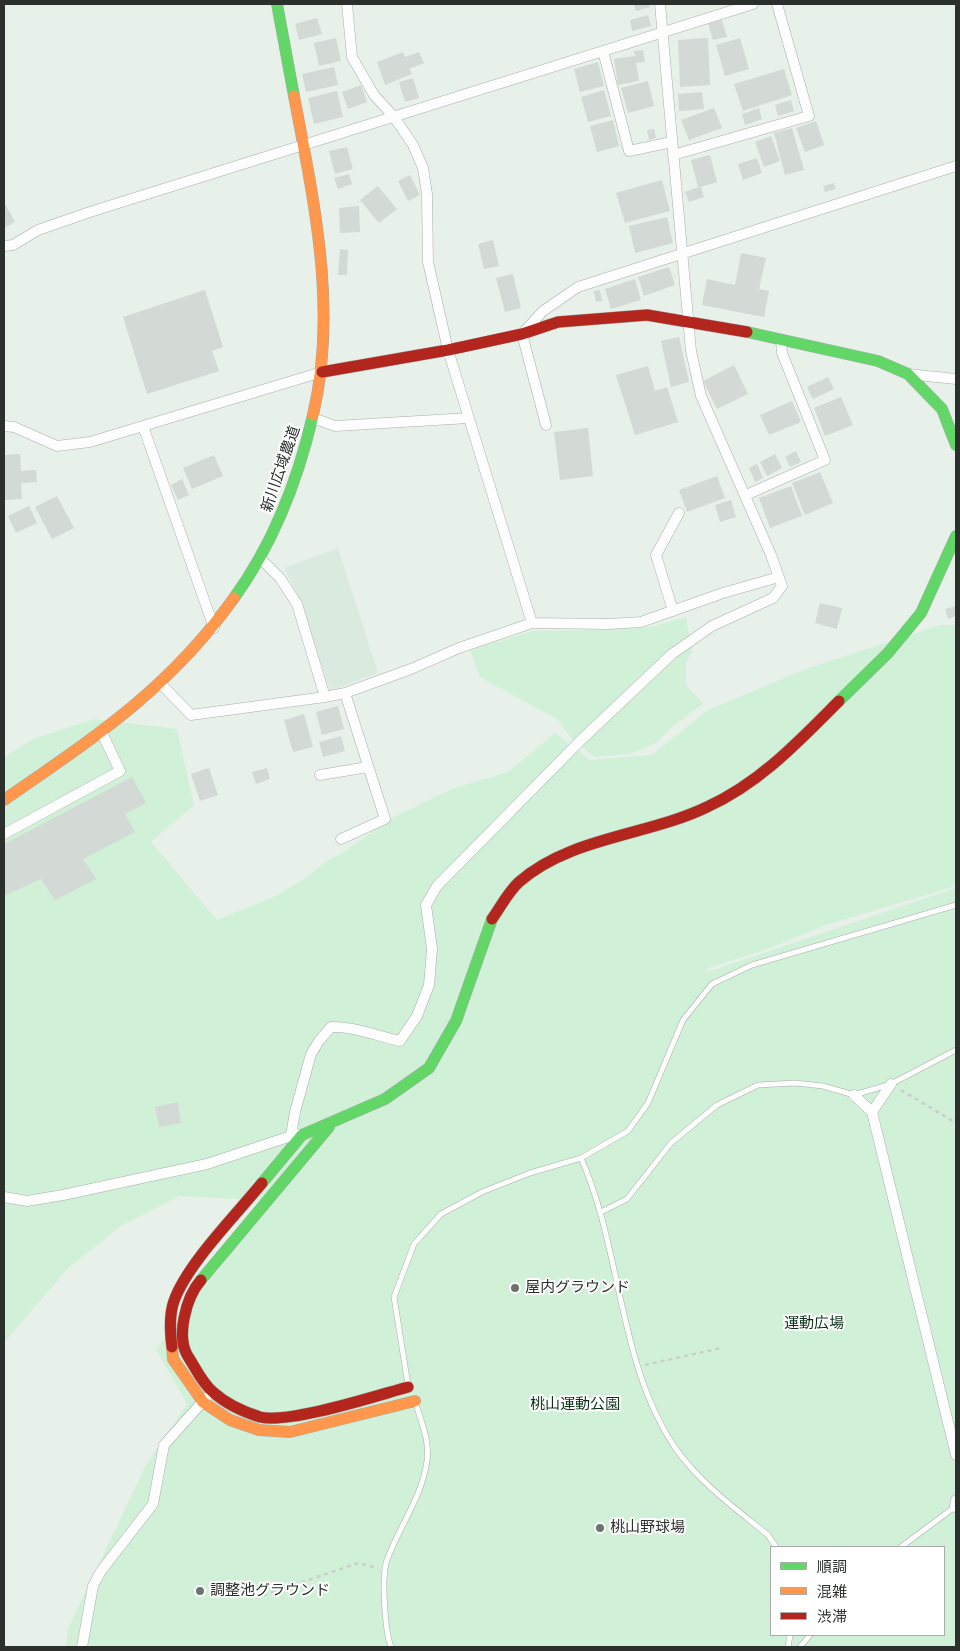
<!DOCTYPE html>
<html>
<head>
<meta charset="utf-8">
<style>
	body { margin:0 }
	#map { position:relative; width:960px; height:1651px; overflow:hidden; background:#e8f0ea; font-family:"PT Sans","Noto Sans JP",sans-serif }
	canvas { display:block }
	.frame { position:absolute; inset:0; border:5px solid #2b302c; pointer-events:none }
	.legend { position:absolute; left:770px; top:1546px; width:175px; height:90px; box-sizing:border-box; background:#fff; border:1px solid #aaacab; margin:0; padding:6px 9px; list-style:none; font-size:15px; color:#2b302c }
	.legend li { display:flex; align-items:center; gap:10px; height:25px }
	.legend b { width:25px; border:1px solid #aaacab }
</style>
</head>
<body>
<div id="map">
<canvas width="960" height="1651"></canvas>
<div class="frame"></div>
<ul class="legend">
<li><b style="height:6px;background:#63d668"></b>順調</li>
<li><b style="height:6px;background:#ff974d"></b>混雑</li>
<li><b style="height:6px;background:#b3261e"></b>渋滞</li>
</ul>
</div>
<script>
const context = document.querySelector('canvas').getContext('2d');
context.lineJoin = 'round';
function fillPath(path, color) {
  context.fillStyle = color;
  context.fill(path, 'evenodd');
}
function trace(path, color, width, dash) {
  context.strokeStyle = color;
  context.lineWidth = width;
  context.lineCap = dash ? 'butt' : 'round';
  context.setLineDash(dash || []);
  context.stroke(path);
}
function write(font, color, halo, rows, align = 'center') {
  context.font = font + ' "PT Sans","Noto Sans JP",sans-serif';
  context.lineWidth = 4;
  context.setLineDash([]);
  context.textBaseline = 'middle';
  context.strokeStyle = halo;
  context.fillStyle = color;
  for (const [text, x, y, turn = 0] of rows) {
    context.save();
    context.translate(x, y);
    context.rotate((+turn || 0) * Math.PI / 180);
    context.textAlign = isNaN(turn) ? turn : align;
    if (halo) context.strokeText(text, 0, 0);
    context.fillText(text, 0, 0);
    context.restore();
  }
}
const built = new Path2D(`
	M338 548 378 673 330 691 301 602 284 568Z`);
const green = new Path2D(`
	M686 617 692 652 686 663V685L703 704 675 724 656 743 630 754 594 757 572 739 557 719 480 677 470 650 533 631 627 629 651 627Z
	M940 625H956V886L823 926 765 950 708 968 704 973 956 888V1647H66L68 1629 146 1465 187 1404 156 1349 272 1201 180 1196 121 1226 67 1269 4 1343V757L33 739 94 719 177 729 194 805 151 842 217 920 276 896 307 877 327 861 341 854 394 817 452 789 508 772 555 733 590 760 652 755 708 710 806 669ZM771 1547H944V1635H771Z`);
const building = new Path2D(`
	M640 4H649L650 7 636 11 634 5Z
	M648 15 651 26 632 31 630 20Z
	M317 18 322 34 299 40 295 24Z
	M722 20 727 37 713 40 708 24Z
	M336 38 341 61 319 66 314 43Z
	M708 38 710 85 680 87 678 40Z
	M740 38 749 69 725 76 716 45Z
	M643 50 645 62 636 63 639 81 618 85 614 59 635 56 634 51Z
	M403 52 405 57 419 52 424 63 409 69 412 74 385 85 377 62Z
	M598 62 604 86 580 92 574 69Z
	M334 67 338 85 306 92 302 74Z
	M784 69 792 95 743 111 734 84Z
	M413 78 419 98 405 102 399 82Z
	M648 81 654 106 628 113 621 88Z
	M361 85 367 102 348 109 342 92Z
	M604 90 611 116 588 122 581 97Z
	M337 91 343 117 314 124 308 98Z
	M702 92 704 109 679 111 678 94Z
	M791 100 794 111 778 116 775 105Z
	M714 108 722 128 689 140 681 120Z
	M759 108 762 119 745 125 742 114Z
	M613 120 619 146 597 152 590 126Z
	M816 121 824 145 805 152 796 128Z
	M792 128 804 170 785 175 774 133Z
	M654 129 656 138 649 140 647 130Z
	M771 136 780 161 764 167 755 142Z
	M347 147 353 169 335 174 329 151Z
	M710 155 717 182 701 187 704 197 689 202 685 192 698 187 691 160Z
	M757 158 762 173 743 180 738 164Z
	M349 174 352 184 338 189 334 178Z
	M410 175 420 195 408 201 398 181Z
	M662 180 670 211 625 223 616 193Z
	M834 183 836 189 825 192 823 186Z
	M378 186 397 209 379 223 360 200Z
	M4 202 15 222 4 228Z
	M359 206 360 232 340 233 339 208Z
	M667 217 673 243 635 253 629 226Z
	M493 240 499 266 484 269 478 244Z
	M340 249 348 250 347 275H338Z
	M741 253 766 258 759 289 769 291 764 317 702 305 707 279 735 285Z
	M669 267 675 285 644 296 638 277Z
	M513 274 521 308 505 312 496 278Z
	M635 279 641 300 611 309 605 289Z
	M205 290 223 347 212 351 219 371 147 394 123 317Z
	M600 290 602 301 596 302 594 291Z
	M679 337 689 382 671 387 661 341Z
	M734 365 748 394 717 409 703 381Z
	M648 366 655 391 667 387 678 422 635 435 616 375Z
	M828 377 834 389 813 399 807 387Z
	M841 397 853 425 825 436 814 408Z
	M792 401 801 422 769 435 760 415Z
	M588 428 593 476 560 480 554 432Z
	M796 451 801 462 790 467 785 457Z
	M20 454 21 471 36 470 37 482 21 483 22 499 4 500V455Z
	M775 454 782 468 767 476 760 462Z
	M214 455 223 476 192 489 183 468Z
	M757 464 763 478 755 482 749 468Z
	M820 472 833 503 805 515 792 483Z
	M717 476 725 498 687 512 679 490Z
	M182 479 189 495 178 500 171 485Z
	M791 486 802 516 770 528 759 498Z
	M57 496 74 528 52 539 35 507Z
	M731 500 736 517 720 522 715 505Z
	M29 506 37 523 16 533 8 516Z
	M820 603 842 608 837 629 815 623Z
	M956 606V616L948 619 945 609Z
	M338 706 344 729 322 735 316 712Z
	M304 714 313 747 293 752 284 720Z
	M341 736 345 751 323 757 319 742Z
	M209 768 218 795 200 801 191 774Z
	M267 768 270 779 256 784 252 772Z
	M132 777 146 803 125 814 135 832 83 859 96 879 55 900 41 879 4 896V844Z
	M178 1102 181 1123 159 1127 155 1107Z`);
const path = new Path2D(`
	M901 1090 956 1123
	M645 1365 721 1348
	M256 1598 358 1563 378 1568`);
const lane = new Path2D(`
	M581 1158C622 1250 618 1365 676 1449 700 1483 736 1509 768 1535L776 1547
	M601 1212 627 1199 671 1143 717 1105 758 1085 795 1083 823 1086 854 1095 891 1084 956 1050
	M408 1385 394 1297 414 1244 441 1214 482 1192 530 1173 581 1158 628 1131 648 1103 683 1020 712 984 752 965 956 905
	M901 1547 956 1506
	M391 1647C385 1631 381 1576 387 1560 399 1527 422 1497 427 1461 430 1442 421 1420 415 1402
	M788 1647 790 1635
	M800 1647 810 1635`);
const street = new Path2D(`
	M347 4 352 57 374 95 394 117 413 145 423 168 427 194 428 262 448 350 532 623
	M603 51 629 151 672 142
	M673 155 809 116 777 4
	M4 246 13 245 38 230 93 211 753 4
	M908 374 956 379
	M313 418 335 426 469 418
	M546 425 522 334 543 311 578 287 956 166
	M4 426 14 427 57 446 90 442 322 372
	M143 426 214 628
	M746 495 825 460 782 353 781 340
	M261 559 280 578 297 604 325 697
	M673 611 656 555 679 513
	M161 684 191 715 325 697 345 693 411 669 459 648 532 623 609 624 641 622 723 593 779 577
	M320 775 368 767
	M4 834 120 771 101 731
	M341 839 385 819 345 693
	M854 1095 872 1112 891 1084
	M872 1112 956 1455
	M291 1135 295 1112 311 1054 319 1041 331 1027C352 1026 378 1036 400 1041L417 1016 429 985 432 949 426 905 437 886 580 741 672 654 712 626 773 598 782 586 771 555 701 396 691 351 660 4
	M4 1197 27 1201 63 1195 207 1164 297 1134
	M955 1507 956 1500
	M82 1647 93 1586 101 1571 153 1504 164 1445 206 1398`);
const fast = new Path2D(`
	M277 4 294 96
	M747 332 878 361 908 374 942 409 956 445
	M234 598C273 544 298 480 313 415
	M839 701 888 653 921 613 956 536
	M262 1183 302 1135 385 1099 429 1068 456 1021 492 919
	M201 1280 329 1127`);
const slow = new Path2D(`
	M294 96C314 201 338 310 313 415
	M4 800C95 737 168 690 234 598
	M172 1347 173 1359 203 1402 230 1420 259 1430 290 1432 415 1401`);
const jam = new Path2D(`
	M322 372 448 350 522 334 558 322 647 315 747 332
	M492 919C500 908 508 892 519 882 570 837 647 836 707 807 760 783 798 742 839 701
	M201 1280C186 1297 175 1338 189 1358 196 1369 203 1384 213 1392 225 1403 244 1412 260 1417 290 1424 375 1396 408 1387
	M172 1347C170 1332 169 1315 174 1301 187 1264 236 1215 262 1183`);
const markers = [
	[515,1288,5,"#6d736e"],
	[600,1528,5,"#6d736e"],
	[200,1591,5,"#6d736e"]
];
const streetNames = [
	["新川広域農道",281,469,-71]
];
const poiNames = [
	["屋内グラウンド",525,1288],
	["桃山野球場",610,1528],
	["調整池グラウンド",210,1591]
];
const parkNames = [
	["運動広場",814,1324],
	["桃山運動公園",575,1405]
];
fillPath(built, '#daeade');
fillPath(green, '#d1f0d8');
fillPath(building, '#d3d9d5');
trace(lane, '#a8aeaa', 6);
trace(street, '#a8aeaa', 11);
trace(fast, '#a8aeaa', 12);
trace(slow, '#a8aeaa', 12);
trace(jam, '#a8aeaa', 12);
trace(path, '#cccecc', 2.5, [4, 4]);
trace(lane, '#fcfdfc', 5);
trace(street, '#fcfdfc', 10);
trace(fast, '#63d668', 11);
trace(slow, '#ff974d', 11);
trace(jam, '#b3261e', 11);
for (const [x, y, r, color] of markers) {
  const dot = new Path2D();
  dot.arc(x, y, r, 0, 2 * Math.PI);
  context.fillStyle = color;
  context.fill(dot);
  trace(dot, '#fff', 2);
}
write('15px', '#2b302c', '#fff', streetNames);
write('15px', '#2b302c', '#fff', poiNames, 'left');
write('15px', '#0b3219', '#fff', parkNames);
</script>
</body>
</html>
